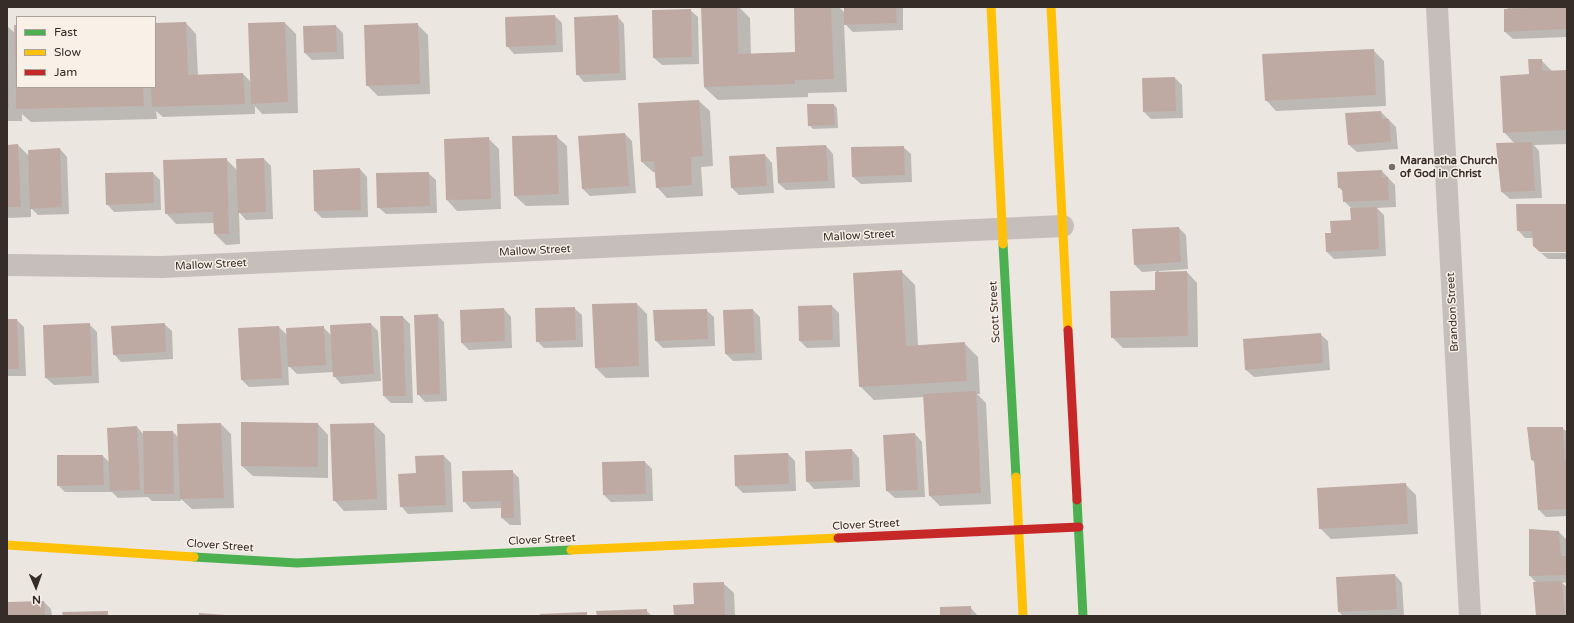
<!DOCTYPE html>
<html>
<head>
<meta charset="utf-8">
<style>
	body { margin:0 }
	#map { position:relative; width:1574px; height:623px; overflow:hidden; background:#ece6e1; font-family:"Varela Round",sans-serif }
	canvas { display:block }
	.frame { position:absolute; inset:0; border:8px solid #362c28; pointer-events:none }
	.legend { position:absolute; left:16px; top:16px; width:140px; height:72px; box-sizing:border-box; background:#f9f0e8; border:1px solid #aba29b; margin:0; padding:5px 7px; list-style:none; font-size:12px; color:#362c28 }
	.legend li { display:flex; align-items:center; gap:8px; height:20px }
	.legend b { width:20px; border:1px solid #aba29b }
	.north { position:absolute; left:16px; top:567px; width:40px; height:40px; -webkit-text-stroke:3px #f9f0e8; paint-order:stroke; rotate:178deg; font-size:11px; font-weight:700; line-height:16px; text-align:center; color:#362c28 }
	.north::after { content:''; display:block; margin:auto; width:14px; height:18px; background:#362c28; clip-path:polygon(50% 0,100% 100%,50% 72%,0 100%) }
</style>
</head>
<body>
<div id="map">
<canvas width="1574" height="623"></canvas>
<div class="frame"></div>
<ul class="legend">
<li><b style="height:5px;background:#4caf50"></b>Fast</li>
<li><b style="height:5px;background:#ffc107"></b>Slow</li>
<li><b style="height:5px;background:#c62828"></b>Jam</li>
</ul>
<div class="north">N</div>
</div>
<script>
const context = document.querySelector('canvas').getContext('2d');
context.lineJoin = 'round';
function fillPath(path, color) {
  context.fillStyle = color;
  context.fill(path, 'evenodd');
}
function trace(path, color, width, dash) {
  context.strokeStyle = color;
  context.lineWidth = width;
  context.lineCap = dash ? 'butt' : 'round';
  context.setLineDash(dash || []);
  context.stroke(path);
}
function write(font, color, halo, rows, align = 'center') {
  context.font = font + ' "Varela Round",sans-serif';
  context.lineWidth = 3;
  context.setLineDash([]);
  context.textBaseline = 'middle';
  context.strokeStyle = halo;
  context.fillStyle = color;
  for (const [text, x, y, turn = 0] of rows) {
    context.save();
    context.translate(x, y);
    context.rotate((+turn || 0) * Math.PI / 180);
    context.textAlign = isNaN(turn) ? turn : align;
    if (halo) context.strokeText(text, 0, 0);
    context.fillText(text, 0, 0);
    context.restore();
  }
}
const shadow = new Path2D(`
	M702 7H739L750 18 751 54 796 53 795 7H839L845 13V7H903V30L853 32 844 23 847 92 808 93V97L718 100 704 87Z
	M1506 7H1567V37L1513 39 1505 32 1509 10Z
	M690 10 698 17 699 64 662 65 654 58Z
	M555 16 562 23 563 52 514 54 507 46Z
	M617 16 624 24 626 80 584 82 577 74Z
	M186 23 196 34 198 76 243 74 251 82 285 23 296 34 298 113 262 114 255 106V114L163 117 156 111 157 119 31 122 22 114V121H7V26L15 33 17 26V87H155V24Z
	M417 24 428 35 430 94 378 96 367 85Z
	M336 26 343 33 344 59 312 60 305 53Z
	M1373 50 1384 61 1386 106 1276 111 1266 100Z
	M1541 60 1553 72 1567 71V144L1534 145 1539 151 1542 198 1510 199 1502 192 1515 144 1504 132Z
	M1175 78 1182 85 1183 118 1151 119 1144 112Z
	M699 101 710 111 713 166 701 167 703 196 667 198 657 187 656 172H653L642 162 639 104Z
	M834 105 837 108 838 128 813 129 809 125Z
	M1381 112 1396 127 1398 149 1357 152 1349 145Z
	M625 134 632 141 636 193 590 196 583 189 579 137Z
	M556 136 567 146 569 205 526 206 515 196Z
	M488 138 499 149 501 209 457 211 447 200Z
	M18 145 29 156 60 149 67 157 69 214 38 215 31 208V217L9 218 7 216V146Z
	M826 146 833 154 835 188 786 190 778 183Z
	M903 147 911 154 912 182 861 184 853 177Z
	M765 155 772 163 774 193 739 195 732 188Z
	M226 159 237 170 264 159 271 166 273 219 246 220 239 212 240 244 226 245 215 234 214 223 176 224 166 213Z
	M360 169 367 177 368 217 322 218 315 211Z
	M1382 171 1395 185 1396 207 1377 208 1384 215 1386 256 1334 259 1327 252 1332 234 1352 220V209L1344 201V193L1339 187Z
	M153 173 160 180 161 210 114 212 107 204Z
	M428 173 436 180 437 213 386 214 378 207Z
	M1567 205V251L1534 238H1525L1518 230Z
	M1179 228 1186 235 1188 269 1159 271V273L1187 272 1197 283 1198 347 1123 348 1112 337 1156 291V271L1142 272 1135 265Z
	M1541 253H1567V259H1548Z
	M902 272 915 285 918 346 964 343 978 357 980 394H977L986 403 991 504 940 506 930 496 925 397 874 400 860 386Z
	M637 304 647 314 649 377 606 378 596 368Z
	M832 306 839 313 840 347 807 348 800 341 799 307Z
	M574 308 582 315 583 347 544 348 537 341Z
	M504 309 511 317 512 348 469 350 462 343Z
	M706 310 714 317 715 346 663 348 656 341Z
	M753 310 760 317 762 360 733 361 726 354Z
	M437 315 444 322 447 401 425 402 418 394Z
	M381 317H403L410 324 413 403H391L384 396Z
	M7 320H17L24 327 26 376H7Z
	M89 324 97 332 99 383 54 385 46 378Z
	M164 324 172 331 173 359 121 362 114 354Z
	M371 324 378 331 381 381 341 384 334 376V372L297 374 288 365 289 385 249 387 242 380 279 327 288 336 323 327 332 336Z
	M1320 334 1328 341 1330 370 1254 377 1246 370Z
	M221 424 231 434 234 508 192 509 181 499V501H152L148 497 118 498 112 492H65L58 485 103 456 109 462 137 427 144 435 173 432 179 438Z
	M318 424 328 435V478L253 476 242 466Z
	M374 424 385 435 387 510 344 511 334 500 331 425Z
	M1562 428 1567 432V516L1546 517 1539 510 1536 464 1532 460Z
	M915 434 922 442 925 497 895 498 887 491 884 436Z
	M852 450 859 458 860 487 814 489 807 481Z
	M788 454 795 461 796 491 743 493 736 486Z
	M444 456 451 463 453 512 408 514 401 506Z
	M645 462 652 469 653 501 611 502 604 495 603 463Z
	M512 471 519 478 521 525H510L502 518V508L471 509 464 501Z
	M1405 484 1416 495 1418 534 1331 539 1320 528Z
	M1530 530 1559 532 1566 539 1567 582 1562 583 1567 587V616H1537V583L1530 576Z
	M1395 575 1402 583 1404 616H1343L1339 612Z
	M723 583 734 593 735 616H675L695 605Z
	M44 602 51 609 52 616H7V603Z
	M970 607 978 616H941Z
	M646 610 652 616H598Z`);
const building = new Path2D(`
	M701 7H737L738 54 795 52 794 7H831L834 79 795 80V84L704 87Z
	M844 7H896L897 23 844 25Z
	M1567 7V29L1504 32V9Z
	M691 9 692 57 653 58 652 10Z
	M555 15 556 45 506 47 505 17Z
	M618 15 620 73 576 75 574 17Z
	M186 22 188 75 243 73 245 104 152 107 151 87H155V23Z
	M285 22 288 102 251 104 248 23Z
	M418 23 420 84 366 86 364 25Z
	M14 25H17V87H16Z
	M336 25 337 52 304 53 303 26Z
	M7 47H8L9 108H7Z
	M1374 49 1376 95 1265 101 1262 54Z
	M1528 59H1542V71L1567 70V130L1503 133 1500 76 1529 74Z
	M1175 77 1176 111 1143 112 1142 78Z
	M16 87H143L144 106 16 109Z
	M699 100 703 156 691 157 692 185 656 188 654 161 641 162 638 103Z
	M807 104H834L835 125 808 126Z
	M1381 111 1382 119H1389L1391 142 1348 145 1345 113Z
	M625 133 629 186 582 189 578 136Z
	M557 135 559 194 514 196 512 136Z
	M489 137 491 199 446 200 444 139Z
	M1532 142 1535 191 1501 192 1496 143Z
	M18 144 21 207H7V145Z
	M826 145 828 181 778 183 776 147Z
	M904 146 905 175 852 177 851 147Z
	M60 148 62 207 30 209 28 150Z
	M765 154 767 186 731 188 729 156Z
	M227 158 229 234H214L213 212 165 214 163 160Z
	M264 158 266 212 238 213 236 159Z
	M360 168 361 210 314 211 313 170Z
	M1382 170V177H1388L1389 200 1343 202 1342 188H1338L1337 172Z
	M153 172 154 203 106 205 105 173Z
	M429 172 430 206 377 208 376 173Z
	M1516 204H1567V252H1540L1533 246 1532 231H1517Z
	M1377 207 1379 249 1326 252 1325 233H1331L1330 221 1351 220 1350 208Z
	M1179 227 1181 262 1134 265 1132 229Z
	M902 270 906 346 965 342 967 381 859 387 853 273Z
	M1187 271 1188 336 1111 338 1110 291 1155 290V272Z
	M637 303 639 366 595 368 592 304Z
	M832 305 833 340 799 341 798 306Z
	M575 307 576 340 536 342 535 308Z
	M504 308 505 341 461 343 460 310Z
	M707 309 708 339 655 341 653 310Z
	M753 309 755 353 725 354 723 310Z
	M438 314 440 394 417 395 414 315Z
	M380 316H403L406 396H383Z
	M7 319H17L19 369H7Z
	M90 323 92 376 45 378 43 325Z
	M165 323 166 352 113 355 111 326Z
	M371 323 374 374 333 377 330 325Z
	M279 326 282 378 241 380 238 328Z
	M324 326 326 365 288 367 286 328Z
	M1321 333 1323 363 1245 370 1243 339Z
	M976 391 981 493 929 496 923 394Z
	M241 422 318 423V467L241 466Z
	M221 423 224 498 180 499 177 424Z
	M374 423 377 499 333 501 330 424Z
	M137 426 140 490 110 491 107 428Z
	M1527 427H1563L1565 460H1567V509L1538 510 1534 460H1531Z
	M143 431H173L174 494H144Z
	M915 433 918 490 886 491 883 435Z
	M852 449 853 480 806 482 805 451Z
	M788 453 789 484 735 486 734 455Z
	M57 455H103L104 485 57 486Z
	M444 455 446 505 400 507 398 474 416 473 415 456Z
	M645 461 646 494 603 495 602 462Z
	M513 470 514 518H501V501L463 502 462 471Z
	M1406 483 1408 524 1319 529 1317 488Z
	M1529 529 1559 531 1561 556H1567V575L1529 576Z
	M1395 574 1397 609 1338 612 1336 577Z
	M1562 581 1565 616H1536L1533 582Z
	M724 582 725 616H674L673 605 694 604 693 583Z
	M44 601 45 616H7V602Z
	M971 606V616H940V607Z
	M647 609V616H597L596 611Z
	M108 611V616H63L62 612Z
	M587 612V616H540V614Z
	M199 613 225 615V616H199Z`);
const street = new Path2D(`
	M1437 7 1470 616
	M7 265 162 267 1063 226`);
const fast = new Path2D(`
	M1003 244 1016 477
	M1077 500 1083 616
	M194 557 297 563 571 550`);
const slow = new Path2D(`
	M991 7 1003 244
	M1051 7 1068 330
	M1016 477 1023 616
	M7 545 194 557
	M571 550 838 538`);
const jam = new Path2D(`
	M1068 330 1077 500
	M838 538 1079 527`);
const markers = [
	[1392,167,4,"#766d69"]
];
const poiNames = [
	["Maranatha Church",1400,161],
	["of God in Christ",1400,174]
];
const streetNames = [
	["Mallow Street",859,236,-3],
	["Mallow Street",535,251,-3],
	["Mallow Street",211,265,-3],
	["Scott Street",995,312,-93],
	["Brandon Street",1453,312,-93],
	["Clover Street",866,525,-3],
	["Clover Street",542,540,-3],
	["Clover Street",220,546,4]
];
fillPath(shadow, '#0003');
fillPath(building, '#bfaaa3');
trace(street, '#c5beba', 22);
trace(fast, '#4caf50', 9);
trace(slow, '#ffc107', 9);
trace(jam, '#c62828', 9);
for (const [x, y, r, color] of markers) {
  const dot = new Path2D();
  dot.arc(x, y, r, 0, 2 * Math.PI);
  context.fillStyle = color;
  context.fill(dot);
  trace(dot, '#f9f0e8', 1.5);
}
write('bold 11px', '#362c28', '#f9f0e8', poiNames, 'left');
write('11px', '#362c28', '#f9f0e8', streetNames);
</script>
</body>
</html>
